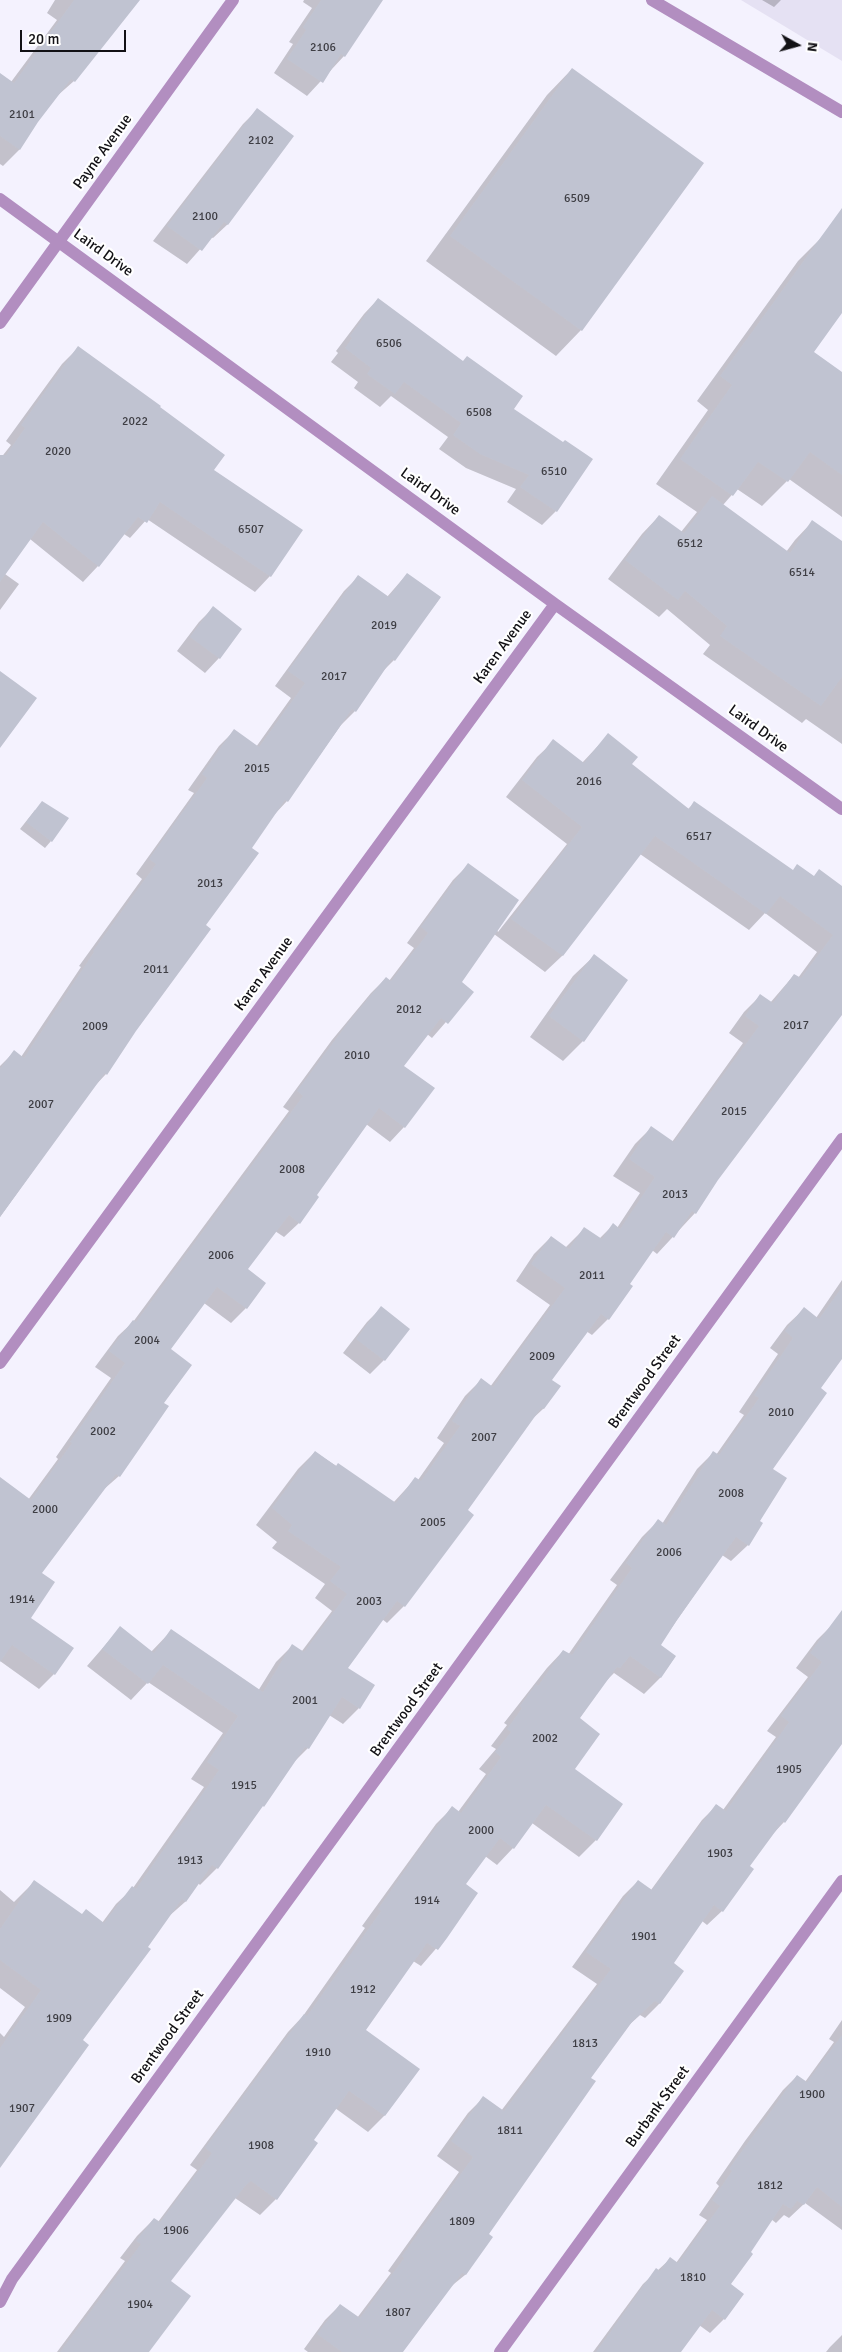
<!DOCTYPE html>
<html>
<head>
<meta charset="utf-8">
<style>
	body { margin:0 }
	#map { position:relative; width:842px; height:2352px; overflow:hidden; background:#f4f2fe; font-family:Signika,sans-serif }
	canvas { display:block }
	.north { position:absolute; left:772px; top:20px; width:50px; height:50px; -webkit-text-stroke:4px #fff; paint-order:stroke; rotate:97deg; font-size:14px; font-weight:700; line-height:20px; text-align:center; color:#121115 }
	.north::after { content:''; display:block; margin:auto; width:18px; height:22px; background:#121115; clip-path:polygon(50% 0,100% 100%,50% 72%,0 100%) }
	.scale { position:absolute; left:20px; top:30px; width:106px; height:22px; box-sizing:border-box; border:2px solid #121115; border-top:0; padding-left:6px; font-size:15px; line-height:18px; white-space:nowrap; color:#121115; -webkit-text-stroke:4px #fff; paint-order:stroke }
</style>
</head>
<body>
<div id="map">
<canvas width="842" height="2352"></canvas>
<div class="north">N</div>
<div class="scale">20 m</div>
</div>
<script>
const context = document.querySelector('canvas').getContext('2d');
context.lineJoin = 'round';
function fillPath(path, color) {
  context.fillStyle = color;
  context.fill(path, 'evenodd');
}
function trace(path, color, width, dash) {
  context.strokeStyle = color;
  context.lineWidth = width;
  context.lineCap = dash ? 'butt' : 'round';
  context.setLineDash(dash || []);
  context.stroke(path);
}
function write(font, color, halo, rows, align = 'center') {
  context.font = font + ' Signika,sans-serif';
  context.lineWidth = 4.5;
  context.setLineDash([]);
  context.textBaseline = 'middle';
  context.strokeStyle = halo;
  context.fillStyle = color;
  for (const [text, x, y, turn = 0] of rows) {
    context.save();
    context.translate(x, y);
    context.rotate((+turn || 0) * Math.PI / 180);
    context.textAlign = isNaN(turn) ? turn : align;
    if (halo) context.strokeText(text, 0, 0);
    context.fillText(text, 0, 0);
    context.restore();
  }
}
const built = new Path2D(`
	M741 0H842V61Z`);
const shadow = new Path2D(`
	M55 0H135L74 81 57 96 37 121 19 150 3 166 0 164V75L11 82 57 20 47 13Z
	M304 0H381L344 56 307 96 274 73 293 44 289 42 312 8 303 2Z
	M762 0H781L774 7Z
	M572 69 581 330 556 356 426 261 547 95Z
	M257 110 228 224 213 238 211 237 187 264 153 241 243 124Z
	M822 237 842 251V311L812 352 842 374V517L789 479 762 506 737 489 723 505 786 552 795 540 812 522 842 542V744L806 719 802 723 703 654 710 645 667 609 659 617 608 579 642 534 659 516 681 532 697 512 656 484 708 410 697 401 798 261Z
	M378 299 512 409 563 443 591 459 556 511 542 525 507 502 516 489 466 468 439 449 448 437 391 396 380 407 354 388 358 382 331 362 338 353 336 351 364 314Z
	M78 348 158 408 213 470 270 576 255 592 147 519 130 538 124 534 98 566 83 582 30 539 5 574 19 584 0 610V459L11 445 6 441 62 364Z
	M407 574 440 598 394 660 380 674 355 711 341 725 287 801 274 815 250 849 205 926 106 1074 91 1090 0 1217V1066L14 1052 21 1057 81 967 79 966 142 879 136 874 194 793 188 790 219 746 234 731 256 747 291 698 275 686 344 591 358 577 387 597Z
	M213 608 241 629 219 658 205 673 177 651 199 622Z
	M608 735 630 765 688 809 694 803 792 871 842 888V1013L717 1179 695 1213 657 1254 652 1250 628 1285 608 1319 592 1335 586 1331 551 1380 559 1387 543 1409 529 1422 467 1510 473 1515 404 1606 387 1623 382 1619 346 1668 359 1708 343 1724 329 1715 308 1748 292 1764 217 1868 200 1885 198 1883 185 1902 168 1917 81 2041 0 2166V2033L4 2037 25 2007 0 1988V1890L14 1902 34 1882 82 1915 102 1923 116 1904 133 1888 204 1787 191 1779 223 1733 148 1682 131 1700 87 1666 120 1628 151 1652 171 1631 258 1691 276 1662 292 1646 302 1651 332 1611 315 1598 325 1584 272 1548 277 1542 256 1525 298 1469 315 1452 393 1503 415 1479 418 1480 444 1443 437 1438 465 1396 481 1380 490 1387 550 1305 516 1281 534 1254 551 1237 565 1248 584 1229 599 1239 613 1225 617 1228 640 1193 613 1176 635 1144 651 1128 672 1142 743 1043 729 1033 744 1012 760 996 770 1003 794 975 798 978 817 952 765 913 749 930 640 854 562 956 545 972 494 934 460 982 472 992 432 1038 427 1034 402 1066 404 1127 390 1142 366 1124 315 1195 299 1223 284 1237 275 1231 246 1270 264 1283 246 1308 231 1323 204 1303 169 1349 162 1403 119 1476 103 1490 40 1573 29 1618 54 1674 39 1689 0 1661V1496L28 1500 58 1459 56 1457 111 1378 95 1367 118 1336 133 1322 289 1111 283 1107 332 1040 371 993 386 978 389 981 414 948 407 943 453 880 468 865 498 932 567 844 506 797 537 757 554 741 582 763Z
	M35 810 51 841 45 848 20 829Z
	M594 956 583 1041 563 1061 530 1037 573 976Z
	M842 1280V1357L819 1388 772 1470 758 1521 748 1545 731 1561 722 1555 659 1646 675 1657 660 1678 644 1694 614 1673 603 1684 579 1719 573 1769 622 1804 596 1840 579 1857 532 1823 513 1848 497 1865 485 1856 464 1884 446 1937 421 1966 413 1961 365 2030 418 2069 384 2116 368 2132 335 2108 312 2140 276 2199 260 2215 235 2198 169 2281 147 2352H57L125 2261 120 2258 137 2236 154 2219 158 2222 197 2170 190 2165 288 2032 303 2016 365 1928 362 1926 436 1824 452 1808 458 1812 486 1774 479 1769 496 1749 491 1746 507 1725 504 1723 547 1668 563 1651 568 1655 617 1585 610 1580 642 1537 658 1521 662 1524 697 1469 713 1453 716 1455 744 1415 739 1412 778 1354 770 1348 787 1325 804 1309 816 1318Z
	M381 1308 384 1360 370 1374 343 1353 367 1322Z
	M842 1622V1743L784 1822 770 1837 748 1866 722 1911 707 1925 702 1921 672 1964 659 2004 645 2018 640 2015 628 2026 589 2078 488 2234 491 2237 465 2275 449 2288 401 2352H308L304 2349 325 2320 340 2305 357 2318 391 2273 388 2271 459 2172 437 2156 468 2113 483 2098 501 2111 597 1984 572 1967 623 1896 638 1881 651 1890 702 1820 717 1805 723 1810 776 1737 767 1731 808 1677 796 1668 817 1640 832 1625Z
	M842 2020V2230L805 2203 789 2218 784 2215 776 2223 771 2219 729 2285 724 2319 710 2333 699 2325 680 2352H593L643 2284 670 2259 676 2263 707 2220 699 2215 719 2186 716 2183 745 2141 783 2090 797 2076 805 2082 834 2042 829 2039Z
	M842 2335V2352H826L830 2347Z`);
const building = new Path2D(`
	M74 0H140L75 82 71 79 38 122 20 150 0 136V73L14 83Z
	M321 0H383L345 57 341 54 323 83 287 59 306 30 303 27Z
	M572 68 704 163 582 331 450 236Z
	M257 108 294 136 228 225 224 222 202 251 167 226Z
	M842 208V313L814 352 842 372V475L810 452 788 482 758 462 733 496 680 459 732 385 720 376Z
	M378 298 463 361 467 356 523 396 514 409 563 442 565 440 593 459 557 512 520 487 529 475 480 454 453 435 461 423 404 382 395 394 367 374 371 368 345 348 352 338 350 336Z
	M78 346 161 406 160 407 225 455 214 470 303 530 271 577 160 502 147 523 138 517 99 567 43 522 0 582V455H6L25 428 21 425Z
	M712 496 790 553 812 520 842 541V677L821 706 720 636 727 626 685 591 678 600 625 560 659 515 684 533Z
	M407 573 441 597 395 661 392 659 356 712 352 709 288 802 285 800 252 848 259 853 206 925 211 929 136 1031 107 1075 105 1073 0 1217V1069L14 1050 24 1058 94 952 93 951 156 864 149 859 207 778 202 774 234 729 259 747 305 683 288 671 358 575 389 597Z
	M213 606 242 629 220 659 190 637Z
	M0 671 37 698 0 748Z
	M608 733 638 757 632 764 689 809 694 801 793 870 797 864 814 876 819 869 842 886V1015L718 1180 696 1214 692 1211 674 1238 666 1232 630 1284 633 1286 609 1320 601 1314 552 1380 561 1386 544 1409 541 1408 468 1510 474 1515 405 1607 397 1601 348 1668 375 1685 360 1709 342 1697 309 1749 305 1747 264 1807 263 1806 218 1869 212 1865 186 1902 182 1899 148 1947 151 1949 83 2040 89 2045 0 2168V2048L41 1990 0 1960V1929L34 1880 82 1914 86 1909 104 1923 132 1886 136 1889 219 1770 207 1762 238 1716 163 1665 148 1684 102 1649 120 1626 154 1653 171 1629 263 1692 292 1644 304 1652 347 1594 330 1581 341 1567 288 1531 292 1525 272 1508 315 1451 336 1466 338 1463 396 1503 415 1477 421 1481 460 1426 452 1421 481 1378 493 1387 565 1288 531 1264 551 1236 569 1249 584 1227 602 1239 613 1223 620 1229 655 1177 629 1159 651 1126 674 1142 759 1026 745 1016 760 994 773 1003 794 974 801 978 833 935 780 896 766 914 655 836 563 956 511 919 582 827 522 780 553 739 584 763Z
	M42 801 69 818 52 842 26 822Z
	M468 863 519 900 462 982 474 992 448 1024 441 1018 404 1066 435 1088 405 1128 379 1108 317 1195 319 1197 300 1224 289 1215 248 1269 266 1283 247 1309 217 1287 171 1349 192 1365 164 1403 169 1406 120 1477 116 1474 42 1573 55 1582 31 1618 74 1648 55 1675 12 1645 0 1662V1477L31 1500 72 1443 70 1442 125 1363 109 1351 133 1320 136 1322 303 1096 297 1091 347 1024 386 977 391 981 428 933 421 927Z
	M594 954 628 980 584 1042 549 1016Z
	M842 1287V1359L821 1388 827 1393 773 1469 787 1478 760 1521 763 1523 749 1546 736 1537 677 1620 661 1645 676 1656 661 1678 630 1656 620 1668 617 1667 580 1718 600 1734 575 1769 623 1804 597 1841 546 1805 514 1849 500 1838 466 1884 478 1893 447 1938 438 1950 427 1943 366 2030 420 2069 385 2116 349 2091 314 2140 318 2143 277 2200 251 2181 246 2185 171 2281 191 2296 149 2352H60L141 2244 136 2241 154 2218 160 2222 212 2153 205 2148 304 2014 307 2016 381 1911 378 1909 417 1853 452 1806 461 1813 501 1757 495 1752 511 1732 507 1729 522 1708 520 1706 536 1684 538 1686 563 1650 572 1655 632 1568 626 1563 658 1519 666 1525 713 1451 719 1455 759 1398 754 1395 793 1338 785 1331 804 1307 819 1319Z
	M381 1306 410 1329 385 1361 356 1339Z
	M842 1610V1744L785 1823 783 1821 750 1866 754 1869 723 1912 714 1905 674 1963 684 1971 660 2004 655 2001 632 2022 591 2078 596 2081 489 2234 493 2237 466 2275 462 2273 403 2352H342L317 2334 340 2304 360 2318 404 2258 402 2256 473 2157 451 2141 483 2096 504 2111 611 1969 586 1952 638 1880 652 1890 716 1804 726 1811 789 1722 781 1716 822 1662 810 1653Z
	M842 2035V2207L817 2187 804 2205 797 2201 791 2209 783 2204 751 2252 753 2254 731 2284 744 2294 725 2320 712 2310 681 2352H596L656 2268 660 2271 670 2257 678 2263 720 2206 712 2200 732 2171 729 2169 797 2075 807 2082Z`);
const minor = new Path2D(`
	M652 0 842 112
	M0 199 555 604 842 809
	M0 323 233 0
	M0 1363 555 604
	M0 2302 12 2279 842 1139
	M500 2352 842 1881`);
const numberNames = [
	["2106",323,48],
	["2101",22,115],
	["2102",261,141],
	["6509",577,199],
	["2100",205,217],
	["6506",389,344],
	["6508",479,413],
	["2022",135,422],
	["2020",58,452],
	["6510",554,472],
	["6507",251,530],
	["6512",690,544],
	["6514",802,573],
	["2019",384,626],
	["2017",334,677],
	["2015",257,769],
	["2016",589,782],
	["6517",699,837],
	["2013",210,884],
	["2011",156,970],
	["2012",409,1010],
	["2017",796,1026],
	["2009",95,1027],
	["2010",357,1056],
	["2007",41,1105],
	["2015",734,1112],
	["2008",292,1170],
	["2013",675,1195],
	["2006",221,1256],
	["2011",592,1276],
	["2004",147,1341],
	["2009",542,1357],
	["2010",781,1413],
	["2002",103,1432],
	["2007",484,1438],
	["2008",731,1494],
	["2000",45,1510],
	["2005",433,1523],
	["2006",669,1553],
	["1914",22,1600],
	["2003",369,1602],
	["2001",305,1701],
	["2002",545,1739],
	["1905",789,1770],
	["1915",244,1786],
	["2000",481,1831],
	["1903",720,1854],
	["1913",190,1861],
	["1914",427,1901],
	["1901",644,1937],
	["1912",363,1990],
	["1909",59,2019],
	["1813",585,2044],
	["1910",318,2053],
	["1900",812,2095],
	["1907",22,2109],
	["1811",510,2131],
	["1908",261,2146],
	["1812",770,2186],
	["1809",462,2222],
	["1906",176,2231],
	["1810",693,2278],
	["1904",140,2305],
	["1807",398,2313]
];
const streetNames = [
	["Payne Avenue",103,152,-54],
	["Laird Drive",103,253,36],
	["Laird Drive",430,492,36],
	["Karen Avenue",503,647,-54],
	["Laird Drive",758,729,36],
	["Karen Avenue",264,974,-54],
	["Brentwood Street",645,1382,-54],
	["Brentwood Street",407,1710,-54],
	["Brentwood Street",168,2037,-54],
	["Burbank Street",658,2107,-54]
];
fillPath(built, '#e5e1f3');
fillPath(shadow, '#0003');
fillPath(building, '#c0c3d1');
trace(minor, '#b28ec0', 12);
write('12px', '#3e3e44', null, numberNames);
write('15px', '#121115', '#fff', streetNames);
</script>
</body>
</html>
